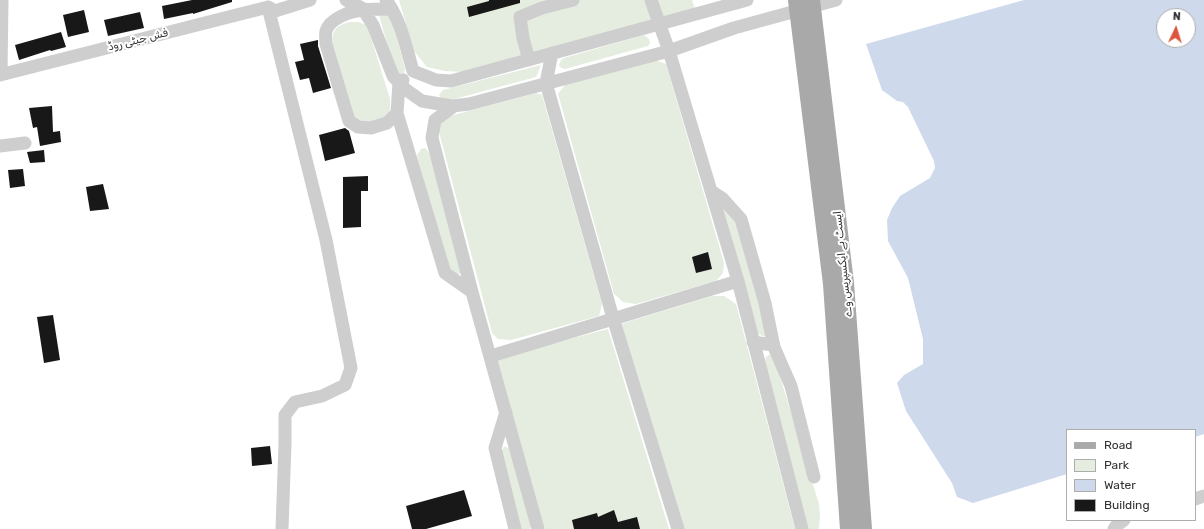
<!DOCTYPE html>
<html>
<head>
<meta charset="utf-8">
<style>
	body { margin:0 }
	#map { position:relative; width:1204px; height:529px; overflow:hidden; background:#fff; font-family:Rubik,sans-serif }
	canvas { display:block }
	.legend { position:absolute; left:1066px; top:429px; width:130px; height:92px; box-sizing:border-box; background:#fff; border:1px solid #adadad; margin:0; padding:5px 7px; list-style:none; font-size:12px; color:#313131 }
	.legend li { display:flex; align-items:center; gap:8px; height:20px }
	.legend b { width:20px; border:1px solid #adadad }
	.north { position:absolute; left:1156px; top:8px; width:40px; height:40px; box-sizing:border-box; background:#fff; border:1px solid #adadad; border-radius:50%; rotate:4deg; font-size:11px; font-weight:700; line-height:16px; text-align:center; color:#313131 }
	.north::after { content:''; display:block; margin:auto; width:14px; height:18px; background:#de553d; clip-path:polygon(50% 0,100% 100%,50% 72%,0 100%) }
</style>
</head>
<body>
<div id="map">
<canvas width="1204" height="529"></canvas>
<ul class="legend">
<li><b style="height:5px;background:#a9a9a9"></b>Road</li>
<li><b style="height:11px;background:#e4ede0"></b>Park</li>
<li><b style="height:11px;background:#ced9ec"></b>Water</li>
<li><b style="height:11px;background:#181818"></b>Building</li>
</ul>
<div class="north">N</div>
</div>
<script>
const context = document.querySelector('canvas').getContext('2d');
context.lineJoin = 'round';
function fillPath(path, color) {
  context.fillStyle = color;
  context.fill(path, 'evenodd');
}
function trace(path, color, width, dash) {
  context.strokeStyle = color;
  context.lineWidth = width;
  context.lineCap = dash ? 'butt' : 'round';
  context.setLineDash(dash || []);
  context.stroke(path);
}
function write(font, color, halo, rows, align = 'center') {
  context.font = font + ' Rubik,"Noto Sans Arabic",sans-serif';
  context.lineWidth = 4;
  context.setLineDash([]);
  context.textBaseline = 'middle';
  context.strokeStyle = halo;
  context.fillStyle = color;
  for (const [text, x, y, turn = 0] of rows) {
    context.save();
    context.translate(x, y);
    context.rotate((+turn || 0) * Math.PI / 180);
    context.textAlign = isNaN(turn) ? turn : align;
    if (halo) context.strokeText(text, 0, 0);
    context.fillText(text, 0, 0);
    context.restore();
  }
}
const green = new Path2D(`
	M399 0H692L695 9 461 72 445 71 427 67 414 51Z
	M379 15H391L405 69 404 73 402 76 395 72Z
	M350 22H358L367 25 390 99V107L389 115C375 122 366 129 353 117L333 45C331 30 337 25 350 22Z
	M644 35 649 39 650 43 648 46 565 69 561 68 559 65 561 60 564 58Z
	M655 60 666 64 724 263 723 273 716 281 636 304 623 302 614 294 558 94 568 81Z
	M541 65 536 77 447 101 442 99 439 95 443 90Z
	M536 93 542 95 602 304 599 316 511 340 498 339 492 333 438 128 441 121 446 117Z
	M425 148 429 153 461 267 460 274 457 275 451 272 419 166 417 155 421 149Z
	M721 202 738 222 769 337 762 336 755 332Z
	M712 296H724L736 304 795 529H683L621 324Z
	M608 329 669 529H544L497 358Z
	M770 354 774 357 819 504 820 515 819 529H807L765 362 766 357Z
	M504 446 510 449 532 522 530 529H520L501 453Z`);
const water = new Path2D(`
	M1024 0H1204V434L1195 437V430H1067V474L973 503 957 497 952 483 906 411 897 383 904 375 923 364V339L908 278 888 241 887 220 892 208 900 196 930 178 935 168 934 161 908 107 903 102 897 101 882 90 866 44ZM1164 16H1188V40H1164Z`);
const building = new Path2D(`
	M192 0H232V2L193 14V13L164 19 162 6Z
	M489 0H520V3L469 17 467 7 489 1Z
	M84 10 89 32 68 37 63 15Z
	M140 12 144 28 108 36 104 20Z
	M61 32 66 47 51 51 50 50 19 60 15 45Z
	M318 40V46L331 88 313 93 309 78 300 80 295 62 304 60 300 44Z
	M52 106 53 132 60 131 61 142 40 146 37 127 33 128 29 108Z
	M345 128 349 131 355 153 325 161 319 135Z
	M44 150 45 162 30 163 27 152Z
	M23 169 25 186 10 188 8 170Z
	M368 176V191H361V227L343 228V177Z
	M103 184 109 209 90 211 86 187Z
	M708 252 712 269 696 273 692 257Z
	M53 315 60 360 44 363 37 317Z
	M270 446 272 464 252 466 251 448Z
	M464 490 472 516 426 529H412L406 506Z
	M614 510 618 522 637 517 640 529H574L572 520 597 513 598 517Z`);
const minor = new Path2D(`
	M346 0 362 8 373 25 393 76 405 89 422 101 452 106 469 104 669 51 734 28 836 0
	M386 0C401 20 406 47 413 71L436 80 451 81 747 0
	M651 0 669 51 738 281 802 529
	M268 7 326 240 351 368 345 385 322 396 295 402 285 415V444L282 529
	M392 9C383 9 373 9 363 10 351 11 330 18 326 31 325 35 326 40 326 44L349 121 358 127 371 128 387 123 397 113
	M552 53 546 83 613 318 678 529
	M529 60 523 38 520 17 542 8 573 0
	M1 74 2 0
	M0 75 268 7 275 11 310 0
	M403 80 399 83 397 113 445 273 472 292
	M454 106 435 120 432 138 472 292 538 529
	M0 146 25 143
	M711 191 723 199 741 219 765 303 774 347
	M753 342 773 345 774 347 791 386 814 477
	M491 356 738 281
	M506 412 495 448 515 529
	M1195 499 1204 496
	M1114 529 1116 526 1124 520`);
const major = new Path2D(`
	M796 0 831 284 848 529
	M812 0 846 283 864 529`);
const streetNames = [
	["فش جیٹی روڈ",138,40,-14],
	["ایسٹ بے ایکسپریس وے",843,264,-96]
];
fillPath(green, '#e4ede0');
fillPath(water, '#ced9ec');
fillPath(building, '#181818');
trace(minor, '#cecece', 13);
trace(major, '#a9a9a9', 16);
write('11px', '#313131', '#fff', streetNames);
</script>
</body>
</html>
